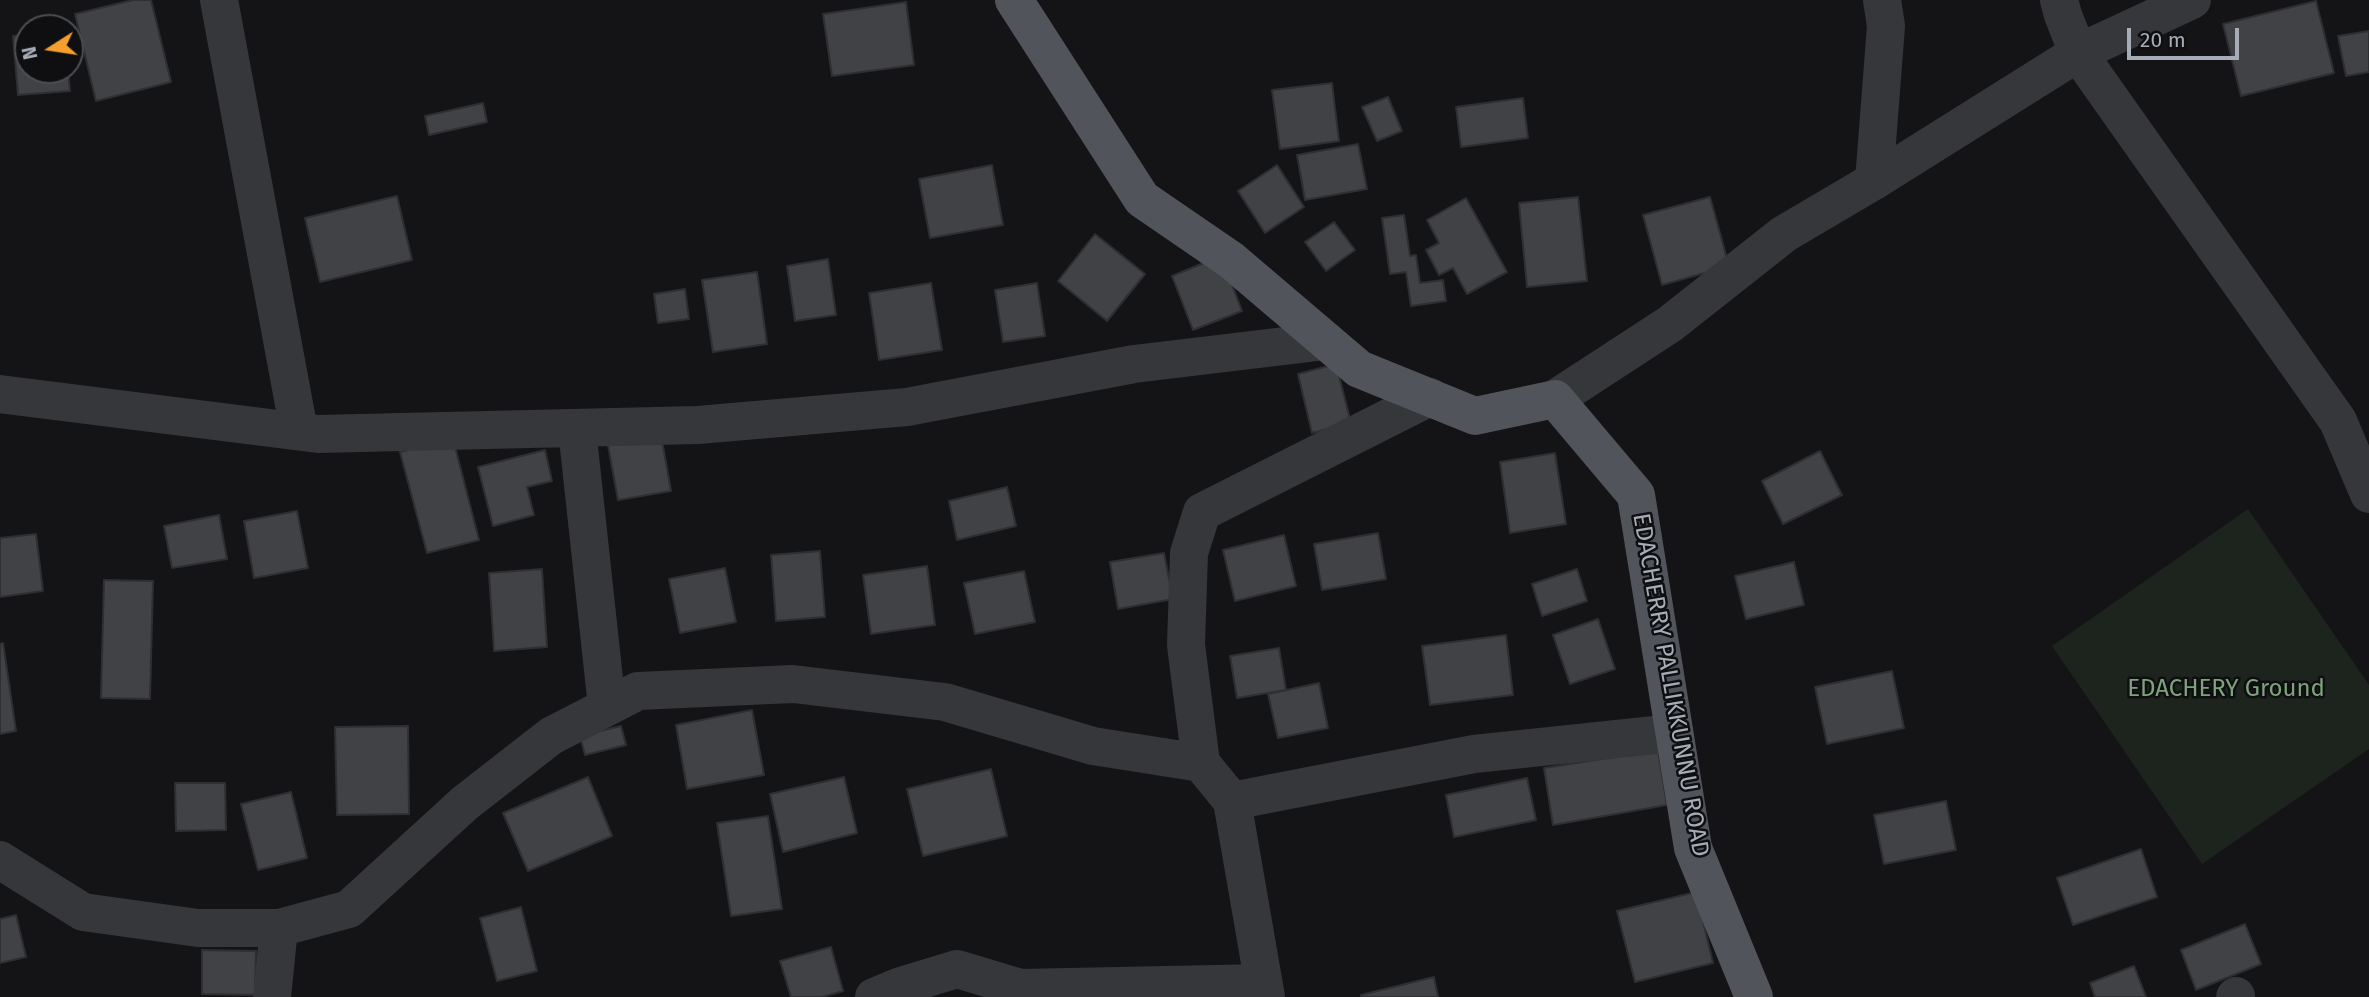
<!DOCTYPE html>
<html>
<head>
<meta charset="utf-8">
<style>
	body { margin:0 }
	#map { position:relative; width:2369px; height:997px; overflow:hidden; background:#141416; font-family:"Fira Sans",sans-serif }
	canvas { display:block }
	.north { position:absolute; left:14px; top:14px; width:70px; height:70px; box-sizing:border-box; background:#0f0f11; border:2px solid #4b4e53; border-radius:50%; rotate:258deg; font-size:19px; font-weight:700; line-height:28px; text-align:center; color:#a6adb7 }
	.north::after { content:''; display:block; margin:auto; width:24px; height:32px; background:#f49f2e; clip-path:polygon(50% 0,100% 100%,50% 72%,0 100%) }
	.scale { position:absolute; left:2127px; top:28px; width:112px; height:32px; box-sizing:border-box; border:4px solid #a6adb7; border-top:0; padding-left:9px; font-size:21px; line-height:24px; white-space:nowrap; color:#a6adb7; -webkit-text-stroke:5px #0f0f11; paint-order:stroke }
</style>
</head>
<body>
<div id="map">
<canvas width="2369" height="997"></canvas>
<div class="north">N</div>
<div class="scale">20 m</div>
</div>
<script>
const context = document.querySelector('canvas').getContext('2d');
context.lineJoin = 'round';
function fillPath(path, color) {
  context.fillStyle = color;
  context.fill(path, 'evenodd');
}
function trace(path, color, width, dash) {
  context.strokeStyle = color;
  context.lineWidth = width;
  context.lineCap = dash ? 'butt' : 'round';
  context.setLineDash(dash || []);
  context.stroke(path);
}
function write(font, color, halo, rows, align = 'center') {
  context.font = font + ' "Fira Sans",sans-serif';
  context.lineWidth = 5;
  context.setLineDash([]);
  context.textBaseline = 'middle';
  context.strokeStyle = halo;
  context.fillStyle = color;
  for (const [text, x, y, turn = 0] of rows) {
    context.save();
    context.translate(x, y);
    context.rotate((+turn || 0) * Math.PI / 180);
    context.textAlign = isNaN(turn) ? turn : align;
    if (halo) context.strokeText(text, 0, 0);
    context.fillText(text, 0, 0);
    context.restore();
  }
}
const green = new Path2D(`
	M2248 509 2369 685V749L2202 864 2052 646Z`);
const building = new Path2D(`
	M133 0H151L171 82 96 101 75 14Z
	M2316 1 2334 73 2241 96 2223 24Z
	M906 2 914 65 832 76 823 14Z
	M2369 31V72L2346 76 2338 36Z
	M28 35V70H68L70 91 18 95 13 36Z
	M1332 83 1339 141 1280 149 1272 90Z
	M1388 97 1402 131 1377 141 1362 107Z
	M1523 98 1528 138 1461 147 1456 107Z
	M483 103 487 122 429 135 425 116Z
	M1358 144 1367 189 1305 200 1297 155Z
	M992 165 1003 225 930 238 919 179Z
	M1277 165 1304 207 1265 233 1238 191Z
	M397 196 412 260 320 282 305 218Z
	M1578 197 1587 281 1527 287 1519 203Z
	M1710 197 1729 266 1662 285 1643 215Z
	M1466 198 1507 272 1467 294 1453 268 1439 275 1426 250 1439 243 1427 220Z
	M1404 215 1410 256 1416 255 1420 283 1443 280 1446 301 1411 306 1406 272 1390 274 1382 218Z
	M1334 222 1355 250 1326 271 1305 242Z
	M1095 234 1145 274 1107 321 1058 281Z
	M1221 256 1242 311 1193 330 1172 276Z
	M828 259 836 315 795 321 787 266Z
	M757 272 767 344 713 352 702 280Z
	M931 283 942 350 879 360 869 293Z
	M1037 283 1045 336 1003 342 995 290Z
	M685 289 689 319 658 323 654 294Z
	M1336 364 1351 423 1312 433 1298 374Z
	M661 435 671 491 618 500 608 445Z
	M453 439 479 540 427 553 400 452Z
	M545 450 552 481 527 487 534 515 493 526 478 467Z
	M1820 451 1842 495 1783 524 1762 481Z
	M1555 453 1566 524 1510 533 1500 462Z
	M1007 487 1016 526 957 540 949 501Z
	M297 511 308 568 254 578 244 521Z
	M219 515 227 559 172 568 164 526Z
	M1378 533 1386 579 1322 590 1314 544Z
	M36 534 43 591 0 597V538Z
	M1284 535 1296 586 1235 601 1223 550Z
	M820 551 825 617 776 621 771 555Z
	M1164 553 1173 599 1118 609 1110 562Z
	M1794 562 1804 605 1746 619 1735 576Z
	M927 566 935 625 871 634 863 575Z
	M725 568 736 622 680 633 669 579Z
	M542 569 547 647 494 651 489 573Z
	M1577 569 1587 601 1542 616 1532 584Z
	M1024 571 1035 622 975 634 964 583Z
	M104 580 153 581 150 699 101 698Z
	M1598 619 1615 669 1570 684 1553 635Z
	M1506 635 1513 695 1430 705 1422 646Z
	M3 643 16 731 0 734V644Z
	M1279 648 1286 690 1237 698 1230 656Z
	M1892 671 1904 728 1827 744 1815 687Z
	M1319 683 1328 728 1278 738 1268 694Z
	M752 710 764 775 687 789 676 725Z
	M408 726 409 814 337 815 335 727Z
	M621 726 626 745 585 755 580 736Z
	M1658 750 1667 805 1553 825 1544 768Z
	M991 769 1007 836 923 856 907 789Z
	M588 777 612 836 528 871 503 813Z
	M844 777 857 833 783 852 770 794Z
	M1527 778 1536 820 1454 837 1446 795Z
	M175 783H225L226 830 176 831Z
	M291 792 307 858 258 870 241 804Z
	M1946 801 1956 850 1884 864 1874 815Z
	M768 816 782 909 731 916 717 823Z
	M2141 849 2157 897 2073 925 2057 878Z
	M1696 892 1713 963 1635 982 1617 911Z
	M521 907 537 971 497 981 480 918Z
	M16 915 26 957 0 963V919Z
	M2245 924 2261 964 2196 990 2181 950Z
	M831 947 843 991 822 997H791L780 961Z
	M202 950 256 951 255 995 202 994Z
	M2134 966 2146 997H2095L2090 983Z
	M1434 977 1438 997H1361V995Z`);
const minor = new Path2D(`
	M219 0 299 431
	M2059 0 2063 15 2078 53 2338 421 2369 494
	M1874 181 1886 26 1882 0
	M0 394 318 434 698 425 907 407 1134 364 1326 341
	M1555 399 1670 324 1784 234 1874 181 2078 53 2192 0
	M577 429 607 707
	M1201 763 1186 645 1189 553 1202 512 1430 397
	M1232 801 1266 997
	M0 860 83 912 198 928H279L349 909 465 803 551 736 638 691 793 684 945 702 1093 746 1201 763 1232 801 1474 754 1674 733
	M272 997 279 928
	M874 997 898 987 957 969 1020 988 1263 983
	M2235 997 2236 996`);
const major = new Path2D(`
	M1014 0 1142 199 1231 260 1359 369 1475 416 1555 399 1636 495 1693 848 1754 997`);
const streetNames = [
	["EDACHERRY PALLIKKUNNU ROAD",1670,685,80]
];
const parkNames = [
	["EDACHERY Ground",2226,689]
];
fillPath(green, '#1c241d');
fillPath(building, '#404246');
trace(building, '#2e2f32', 2);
trace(minor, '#35373b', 38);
trace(major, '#51545a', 38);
write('24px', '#a6adb7', '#0f0f11', streetNames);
write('24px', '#7ea27c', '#0f0f11', parkNames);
</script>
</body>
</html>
